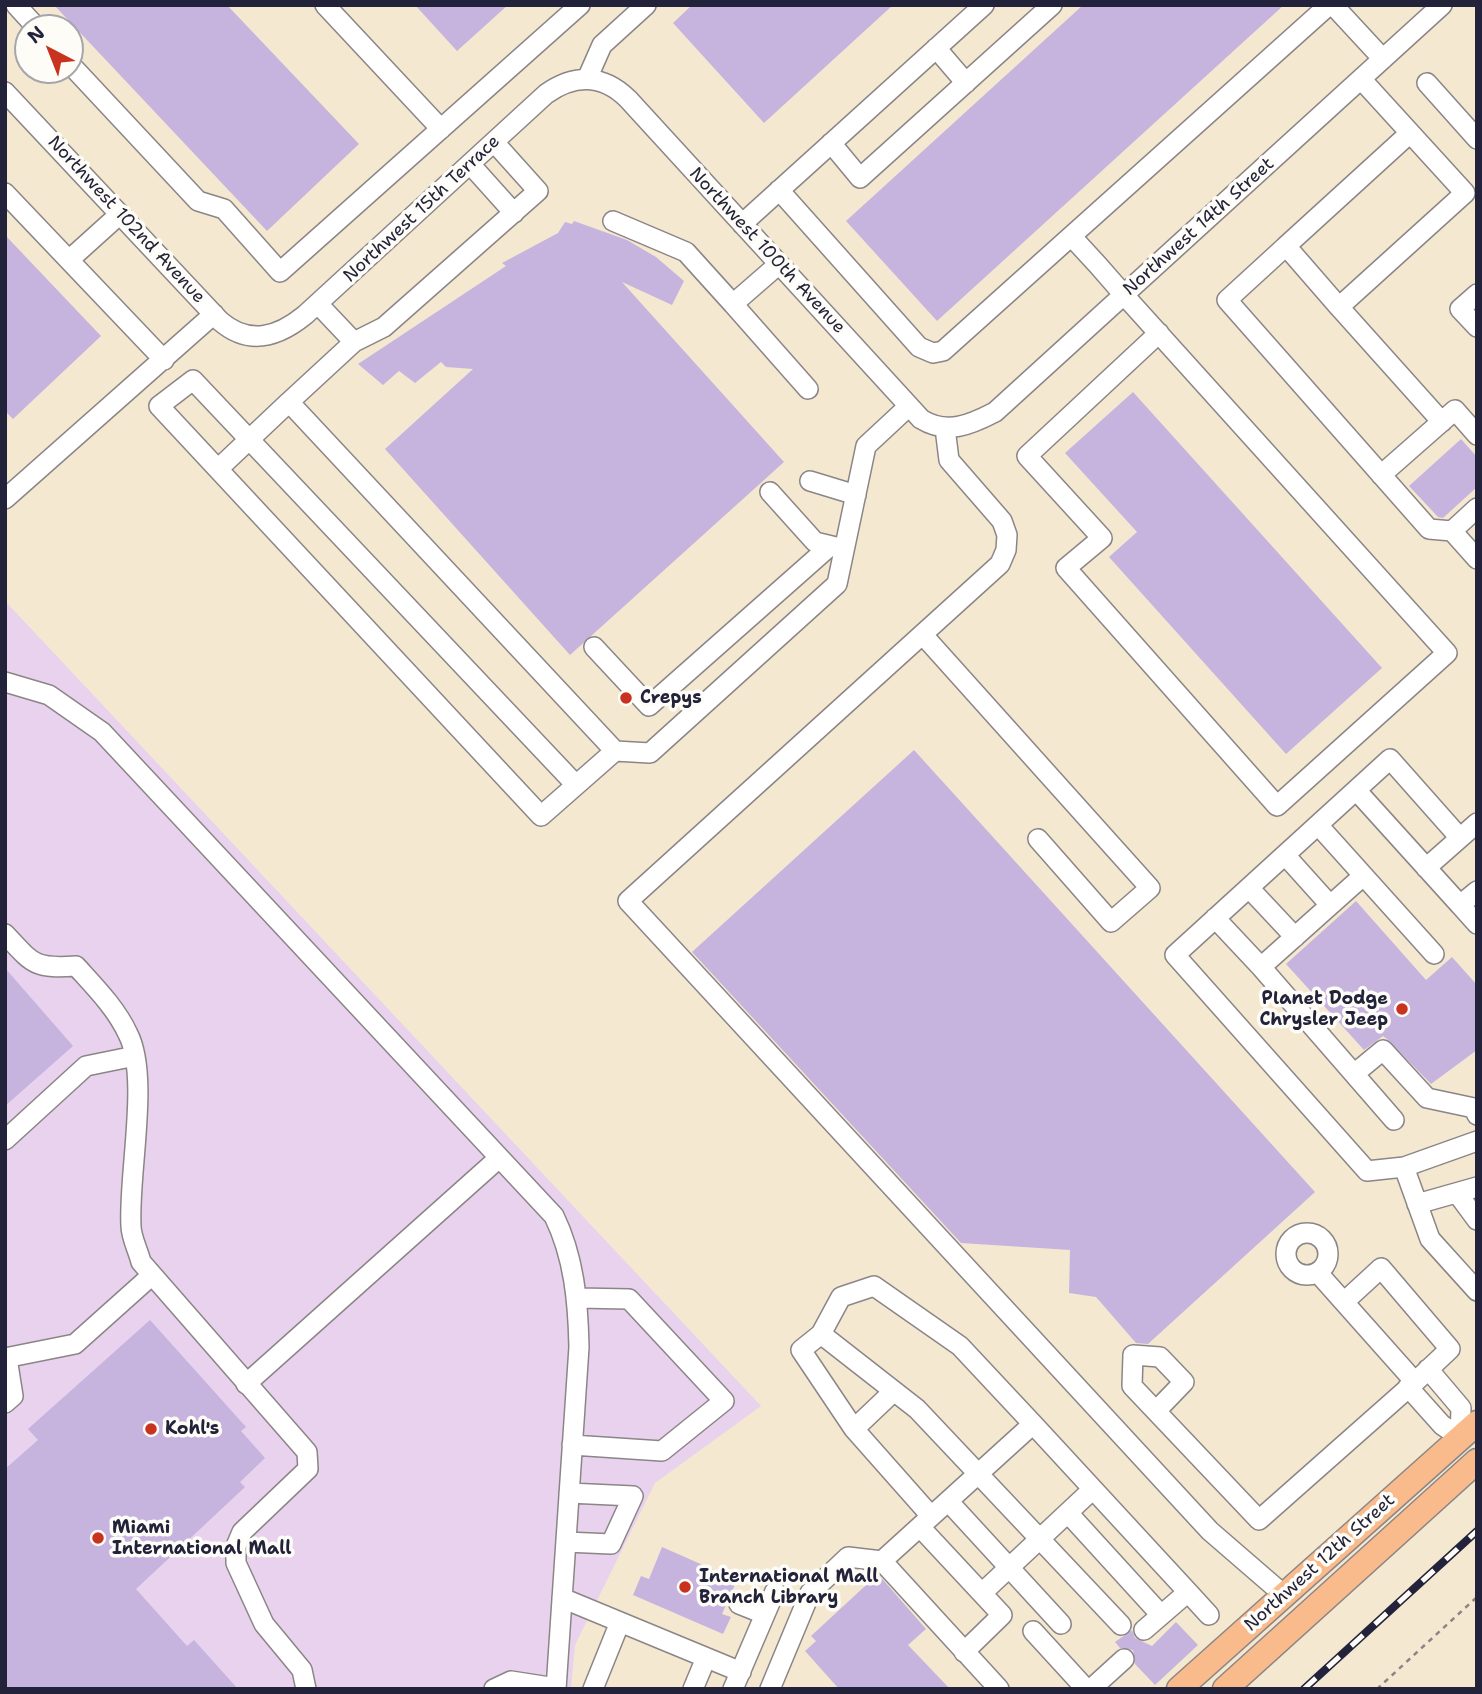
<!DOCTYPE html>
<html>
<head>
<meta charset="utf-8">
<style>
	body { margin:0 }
	#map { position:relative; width:1482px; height:1694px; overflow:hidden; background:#f4e8d1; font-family:"Shantell Sans",sans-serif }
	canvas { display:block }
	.frame { position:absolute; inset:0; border:7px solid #22223b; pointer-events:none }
	.north { position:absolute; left:14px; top:14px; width:70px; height:70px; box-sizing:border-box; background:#fdfcf7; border:2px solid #a5a5ac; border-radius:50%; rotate:318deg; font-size:19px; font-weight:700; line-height:28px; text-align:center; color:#22223b }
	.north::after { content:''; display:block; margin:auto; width:24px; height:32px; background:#c8321e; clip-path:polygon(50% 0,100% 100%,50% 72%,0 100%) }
</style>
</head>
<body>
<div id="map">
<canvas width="1482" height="1694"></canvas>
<div class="frame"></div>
<div class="north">N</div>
</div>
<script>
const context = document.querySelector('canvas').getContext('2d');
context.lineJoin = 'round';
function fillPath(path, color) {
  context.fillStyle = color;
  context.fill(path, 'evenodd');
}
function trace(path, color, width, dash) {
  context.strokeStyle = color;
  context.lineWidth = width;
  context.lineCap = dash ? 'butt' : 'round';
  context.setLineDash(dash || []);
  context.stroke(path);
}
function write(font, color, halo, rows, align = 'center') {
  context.font = font + ' "Shantell Sans",sans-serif';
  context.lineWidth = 7;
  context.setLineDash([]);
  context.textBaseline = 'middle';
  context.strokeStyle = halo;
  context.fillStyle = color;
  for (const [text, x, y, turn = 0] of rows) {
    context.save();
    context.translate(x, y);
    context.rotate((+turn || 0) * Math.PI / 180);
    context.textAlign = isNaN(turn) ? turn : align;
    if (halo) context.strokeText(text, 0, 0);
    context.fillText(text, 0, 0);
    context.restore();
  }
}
const built = new Path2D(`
	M5 601 761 1406 655 1483 575 1645 571 1689H5Z`);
const building = new Path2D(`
	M54 5H227L359 144 267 231Z
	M415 5H508L457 51Z
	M692 5H893L764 123 673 23Z
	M1083 5H1284L937 321 846 221Z
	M574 221 627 240 656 257 684 281 672 305 622 282 784 462 570 655 385 449 473 369 446 367 441 362 415 383 399 371 383 385 358 364 506 266 502 263 558 233 565 222 572 224Z
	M5 235 101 336 13 419 5 411Z
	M1133 392 1382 668 1286 754 1109 557 1137 532 1065 453Z
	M1461 439 1477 457V487L1443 518 1438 517 1409 486Z
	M914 750 1315 1192 1148 1344 1136 1343 1096 1297 1069 1293 1070 1250 961 1243 692 952Z
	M1356 901 1426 980 1452 957 1477 985V1050L1431 1084 1387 1039 1383 1036 1364 1050 1286 964Z
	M5 968 73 1046 5 1106Z
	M150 1320 246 1427 241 1431 265 1458 240 1482 245 1487 136 1589 187 1646 194 1640 238 1689H5V1469L38 1440 28 1429Z
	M662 1547 737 1580 722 1614 731 1617 723 1634 633 1595 641 1576 649 1579Z
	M878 1574 926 1629 908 1645 950 1689H839L805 1651 816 1641 811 1636Z
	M1176 1622 1198 1645 1155 1685 1135 1664 1133 1650 1120 1648 1115 1642 1132 1630 1135 1638 1152 1646Z`);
const path = new Path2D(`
	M1377 1689 1477 1597`);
const minor = new Path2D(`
	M16 5 37 28
	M325 5 441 129
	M1333 5 1383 59
	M936 48 966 83
	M70 64 198 201 224 209 280 272 580 5
	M587 79 602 45 646 5
	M1361 79 1465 193 1339 307 1286 246 1410 133
	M1427 83 1477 139
	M5 92 220 321C249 346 278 337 305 315L546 94C574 74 603 74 628 99L921 419C947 435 970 425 995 412L1442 5
	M831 143 860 178 1052 5
	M470 164 514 213
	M779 190 919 347 933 353 943 351 1329 5
	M5 193 164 360
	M613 221 686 252 733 304 779 264
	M742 224 984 5
	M1072 237C1090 256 1107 275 1124 295L1447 653 1277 806 1066 568 1102 538 1027 456 1159 333
	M1286 246 1227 300 1429 529 1452 531 1477 559
	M69 260 120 214
	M1477 294 1460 309 1477 327
	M318 304 354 342 289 402 615 751
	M733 304 808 389
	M1339 307 1442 422
	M354 342 384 327 538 191 494 142
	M945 428 949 460 1002 521 1007 535 1006 550 1000 564 628 901 1210 1531 1284 1595
	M218 469 289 402
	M1381 475 1455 410 1477 435
	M810 481 856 495
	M770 492 815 542 840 548
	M5 499 214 314
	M1452 531 1477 508
	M923 635 1150 888 1111 922 1038 839
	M594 647 649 706 830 546
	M5 682 49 695 102 732 554 1216C574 1257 578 1301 579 1347L556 1689
	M576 785 193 380 159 406 541 816 615 751 650 753 837 584 866 446 909 406
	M1356 790 1460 905
	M1477 823 1460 838 1390 759 1175 955 1367 1171 1404 1167 1430 1239 1477 1291
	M1318 825 1434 954
	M1285 855 1330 905
	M1426 868 1460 838
	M1249 888 1295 937
	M1477 891 1460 905 1477 924
	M1215 918 1261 967 1363 876
	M5 934C33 964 34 969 76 966 95 987 116 1008 128 1034 150 1077 128 1174 131 1226 131 1237 138 1250 141 1262L307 1452 308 1469 242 1532 236 1546V1563L264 1624 302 1670 306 1689
	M1261 967 1394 1120
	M1354 1074 1383 1050 1427 1098 1474 1108 1477 1115
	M5 1140 86 1066 135 1056
	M1404 1167 1477 1141
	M1457 1193 1477 1220
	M1417 1204 1477 1187
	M1286 1254a21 21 0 1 1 42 0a21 21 0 1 1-42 0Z
	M1344 1302 1381 1268 1450 1349 1415 1382
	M821 1334 841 1297 874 1286 960 1346 1033 1424
	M5 1358 75 1344 151 1276
	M1428 1369 1461 1408 1460 1437
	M246 1384 499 1158
	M1408 1387 1442 1425 1460 1437
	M894 1391 854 1429 801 1350 821 1334 917 1409 1121 1625
	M5 1403 13 1396 7 1358
	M1156 1411 1184 1382 1160 1357 1133 1355 1132 1386 1259 1520 1415 1382 1318 1273
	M854 1429 931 1516
	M572 1445 662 1451 724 1401 629 1299 578 1298
	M948 1501 1061 1624
	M1068 1513 1161 1615
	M920 1527 1002 1615 964 1652
	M566 1542 611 1544 633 1496 569 1493
	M882 1561 1033 1424 1188 1592 1144 1630
	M1188 1592 1209 1615
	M982 1593 1093 1489
	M562 1598 741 1672
	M739 1604 764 1614
	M1033 1631 1086 1689
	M494 1689 511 1681 556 1688
	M593 1689 620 1622
	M693 1689 706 1658
	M733 1689 775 1591
	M770 1689 810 1593 848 1557 882 1561 999 1689
	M1091 1689 1124 1659`);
const major = new Path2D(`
	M1179 1689 1477 1423
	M1225 1689 1477 1461`);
const rail = new Path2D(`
	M1304 1689 1477 1531`);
const markers = [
	[626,698,7,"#c8321e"],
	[1402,1009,7,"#c8321e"],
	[151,1429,7,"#c8321e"],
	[98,1538,7,"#c8321e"],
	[685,1587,7,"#c8321e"]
];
const streetNames = [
	["Northwest 15th Terrace",422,209,-43],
	["Northwest 102nd Avenue",126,220,47],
	["Northwest 14th Street",1199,227,-42],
	["Northwest 100th Avenue",767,251,47],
	["Northwest 12th Street",1320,1563,-42]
];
const poiNames = [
	["Crepys",640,698],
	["Planet Dodge",1388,999,"right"],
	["Chrysler Jeep",1388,1020,"right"],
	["Kohl's",165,1429],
	["Miami",112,1528],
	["International Mall",112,1549],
	["International Mall",699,1577],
	["Branch Library",699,1598]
];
fillPath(built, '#e8d2ee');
fillPath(building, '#c6b4df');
trace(minor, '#8b8586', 22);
trace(major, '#8b8586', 27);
trace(path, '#8b8586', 2.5, [5, 5]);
trace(minor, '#fff', 19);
trace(major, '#fabb8c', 24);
trace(rail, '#22223b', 8);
trace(rail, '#fdfcf7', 5, [16]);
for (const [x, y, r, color] of markers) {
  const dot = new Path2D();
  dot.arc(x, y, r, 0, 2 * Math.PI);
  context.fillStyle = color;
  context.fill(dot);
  trace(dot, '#fdfcf7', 2.5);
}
write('18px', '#22223b', '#fdfcf7', streetNames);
write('bold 18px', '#22223b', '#fdfcf7', poiNames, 'left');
</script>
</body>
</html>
